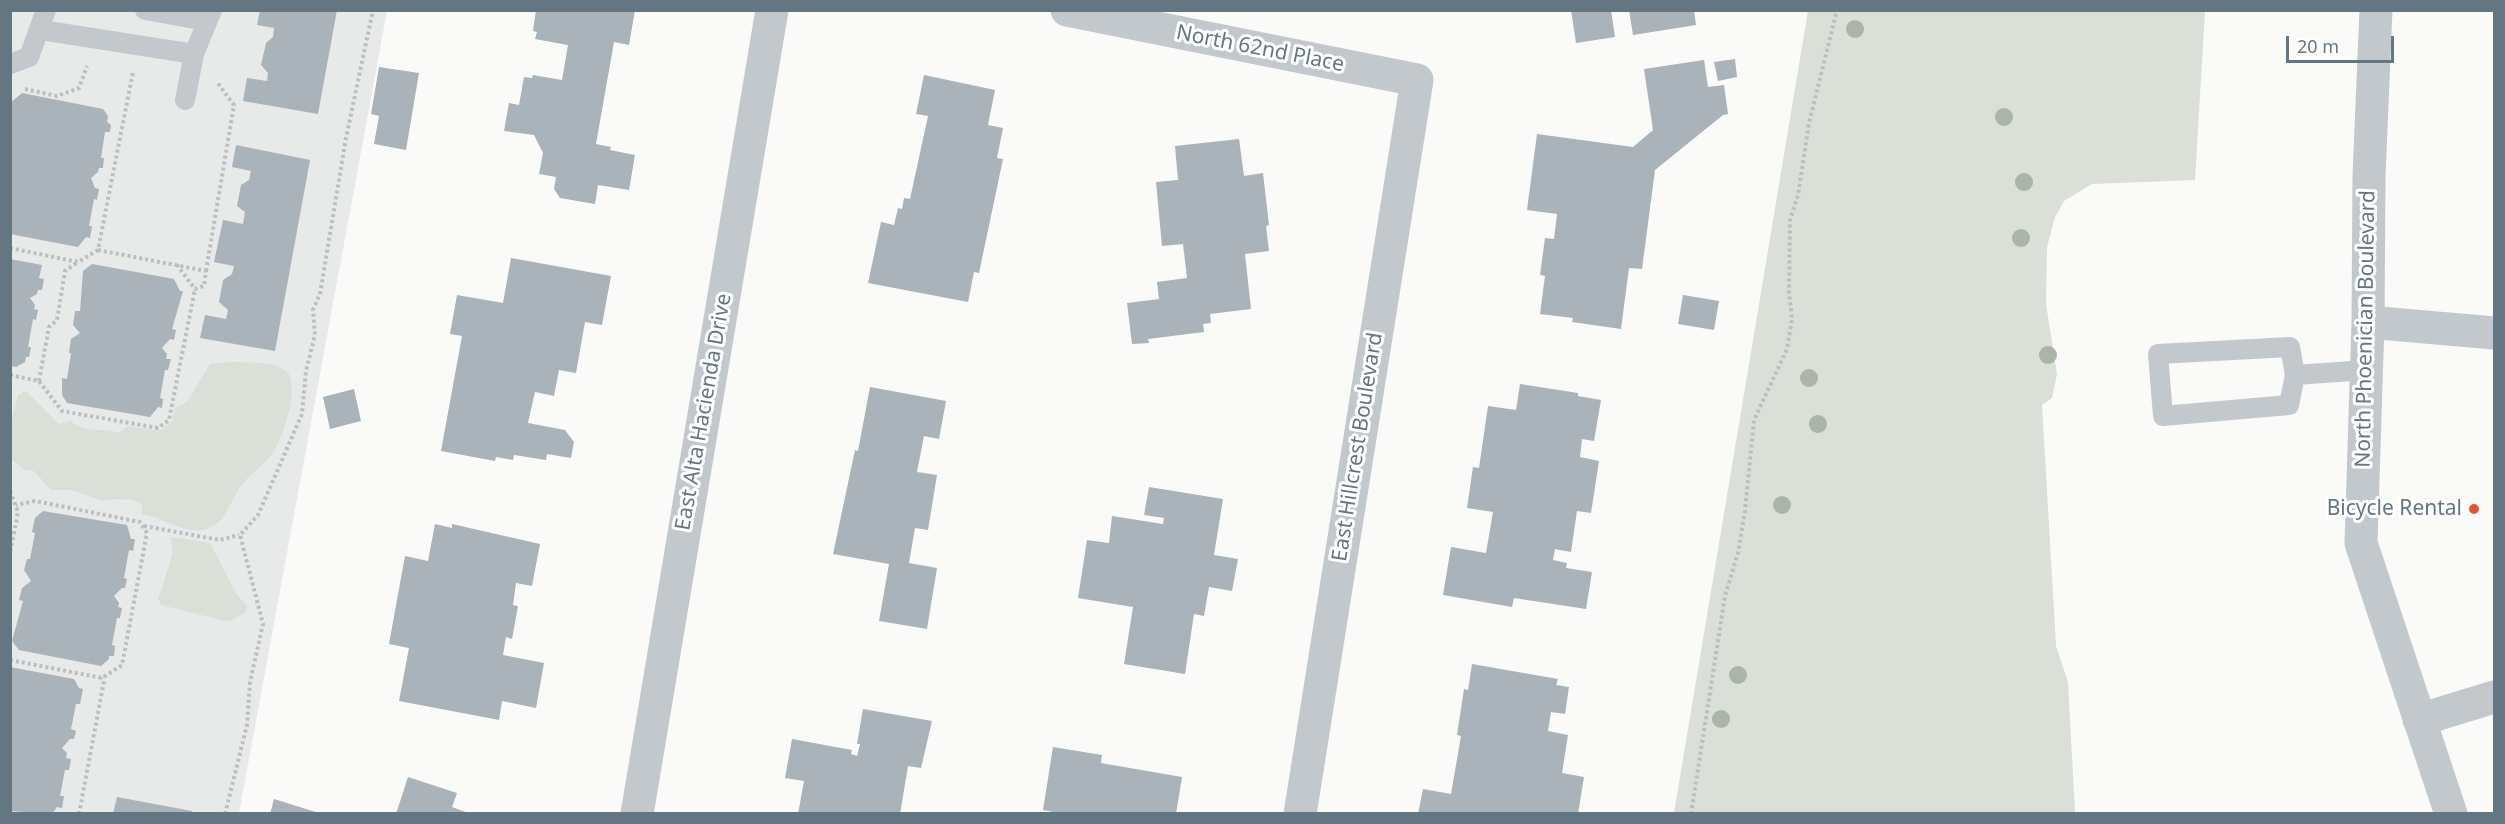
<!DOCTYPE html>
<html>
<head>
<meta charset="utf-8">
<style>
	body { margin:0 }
	#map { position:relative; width:2505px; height:824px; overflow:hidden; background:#fafaf8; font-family:"Noto Sans",sans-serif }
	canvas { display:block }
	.frame { position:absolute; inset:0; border:12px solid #657683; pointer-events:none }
	.scale { position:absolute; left:2286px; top:36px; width:108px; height:27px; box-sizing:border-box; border:3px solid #657683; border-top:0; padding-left:8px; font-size:18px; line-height:21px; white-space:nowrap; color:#657683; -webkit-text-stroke:4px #fff; paint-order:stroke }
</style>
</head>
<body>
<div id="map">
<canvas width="2505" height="824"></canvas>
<div class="frame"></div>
<div class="scale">20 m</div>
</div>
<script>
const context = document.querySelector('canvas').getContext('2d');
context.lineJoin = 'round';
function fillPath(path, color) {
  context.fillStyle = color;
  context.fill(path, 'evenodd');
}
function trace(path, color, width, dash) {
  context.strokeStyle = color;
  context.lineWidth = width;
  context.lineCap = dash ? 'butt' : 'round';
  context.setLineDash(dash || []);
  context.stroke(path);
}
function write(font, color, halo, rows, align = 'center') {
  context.font = font + ' "Noto Sans",sans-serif';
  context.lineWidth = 6;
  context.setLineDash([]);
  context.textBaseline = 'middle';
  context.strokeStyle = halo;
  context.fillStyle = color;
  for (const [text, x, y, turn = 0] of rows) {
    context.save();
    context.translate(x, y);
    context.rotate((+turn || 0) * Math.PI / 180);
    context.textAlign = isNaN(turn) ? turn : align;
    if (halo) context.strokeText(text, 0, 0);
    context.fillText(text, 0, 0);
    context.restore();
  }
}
const built = new Path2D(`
	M10 11H387L239 813H11Z`);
const green = new Path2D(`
	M1808 11H2205L2195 180 2092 184 2064 201 2055 217 2047 247 2046 304 2057 374 2052 398 2042 405 2056 646 2068 682 2075 813H1674Z
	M231 362C246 363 272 361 285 370 302 382 283 440 272 454 262 466 249 475 240 487 229 503 225 526 203 530 181 533 162 517 142 514V505L133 500 117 499 103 501 72 490H51L34 471 25 470 11 459V423L18 395 26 391 59 424 71 421C85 434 102 427 120 433L127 426 160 431 172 422 175 408 187 402 210 364Z
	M171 537 210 543 237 595 247 606 246 612 232 620 225 621 161 605 158 598C164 585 167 570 172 556 173 551 171 543 171 537Z`);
const building = new Path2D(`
	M260 10H337L318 114 243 101 247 78 267 81 268 73 261 65 266 43 273 37 274 28 257 25Z
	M536 10H635L629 45 614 42 596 144 611 147 610 150 635 155 629 190 598 185 595 204 560 198 554 189 556 177 539 174 543 153 534 135 504 131 509 103 519 105 524 77 532 78 533 75 562 80 568 45 535 39 537 32 533 31Z
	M1571 10H1611L1615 37 1576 43Z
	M1629 10H1694L1696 25 1633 35Z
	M1735 59 1737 77 1718 81 1714 62Z
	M1704 60 1708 87 1724 85 1728 114 1723 115 1655 170 1642 269 1629 268 1621 329 1572 322 1573 318 1540 314 1545 276 1540 275 1545 238 1554 239 1557 214 1527 210 1537 134 1633 147 1653 130 1644 69Z
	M379 67 419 73 406 150 374 144 379 116 371 114Z
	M924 75 995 90 988 125 1003 128 997 158 1003 159 979 273 974 272 968 302 868 283 881 222 894 225 898 208 902 209 904 198 910 199 928 116 916 114Z
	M22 93 103 109 108 116 107 122 111 125 110 132H105L101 158H104L103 168H99L98 172 91 178 95 188 99 189 97 200 94 199 89 226H92L90 238 86 237 78 247 10 234V103Z
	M1239 139 1244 176 1263 173 1269 225 1266 226 1269 251 1245 254 1251 309 1210 314 1211 323 1203 324 1204 332 1148 339 1149 343 1132 344 1127 303 1159 299 1157 282 1187 278 1183 244 1162 246 1156 182 1178 180 1175 146Z
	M236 145 310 160 275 351 200 338 205 315 226 319 228 310 219 302 223 280 232 274 234 266 214 262 223 220 243 224 245 212 237 206 241 185 249 180 251 171 232 167Z
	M511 258 611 276 602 325 585 322 576 373 559 370 554 396 535 392 528 423 565 430 574 442 571 458 547 454 546 460 514 455 513 460 496 457 495 461 441 451 462 336 450 334 457 295 503 303Z
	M10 259 42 265 39 278 44 279 42 290H38L37 294 30 298 35 305 34 309 38 310 36 320 33 319 28 347H31L29 357H26L25 362 16 367 10 366Z
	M92 264 174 279 180 291H183L172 329 176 330 174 340 170 339 162 348 167 354 166 359H171L168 370H165L160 398 163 399 162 408 158 407 150 417 67 403 62 395V378L67 379 71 353H69L71 339 80 333 73 325 75 311H80L83 271Z
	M1683 295 1719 301 1714 330 1678 324Z
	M1520 384 1578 393V396L1601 400 1594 441 1582 439 1580 457 1599 461 1591 513 1577 511 1571 552 1555 549 1553 560 1567 563 1566 568 1592 572 1586 609 1514 598 1512 607 1443 595 1451 547 1486 553 1493 512 1467 508 1473 467 1479 468 1488 406 1516 410Z
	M870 387 946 401 939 439 924 436 917 472 937 475 928 530 915 528 909 563 937 568 927 629 879 621 889 564 833 554 855 450 858 451Z
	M354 389 361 421 330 429 323 397Z
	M1149 487 1223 499 1214 555 1238 559 1232 591 1209 587 1204 616 1194 614 1185 674 1124 664 1133 607 1078 598 1087 540 1109 543 1112 516 1163 524 1164 518 1144 515Z
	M43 511 127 525 131 539H135L133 551 129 550 124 578 127 579 125 588H122L114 596 119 603 118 607 122 608 120 618H117L112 645 115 646 114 656H109V659L101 666 19 650 12 641 23 601 19 600 22 588 31 581 24 570 27 559H30L35 533 32 532 35 518Z
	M435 524 452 528V524L540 544 532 586 516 583 513 605 518 606 512 639 506 637 503 655 544 663 536 708 502 701 499 720 399 701 409 648 389 644 405 556 428 561Z
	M1472 664 1558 679 1556 685 1569 687 1565 714 1551 712 1548 731 1568 735 1562 773 1584 777 1578 814H1418L1423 789 1451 794 1461 736 1457 735 1464 689 1468 690Z
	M10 667 74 679 79 688 83 689 80 704H76L71 729 76 731 74 739H70L62 748 67 753 66 758 71 759 69 770H65L60 796H64L62 808 57 807 52 814 10 811Z
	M863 709 932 721 921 768 908 766 900 814H798L804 781 785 778 792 739 852 750 851 754 857 756 860 744H857Z
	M1053 747 1102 755 1101 763 1182 777 1176 814H1063L1043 810Z
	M408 777 457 793 452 807 471 814H396Z
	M117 797 192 811V814H113Z
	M274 799 319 813V814H270Z`);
const path = new Path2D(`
	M25 89 57 96 79 88 87 66
	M10 248 78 262 98 250 133 72
	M98 250 206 271 204 286 195 289 177 265
	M206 271 234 105 217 82
	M10 375 39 381 62 411 158 428 169 420 195 289
	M39 381 49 327 57 320 65 271 78 262
	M10 491 18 512 10 553
	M144 526 220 540 239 535
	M10 660 102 678 122 665 147 533 140 522 35 501 16 505
	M79 814 104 681 102 678
	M225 814 247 725 250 682 263 624 240 535 258 515 302 414 306 371 315 335 313 310 320 294 346 138 373 10
	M1691 814 1725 596 1738 553 1745 511 1754 420 1787 349 1792 319 1789 293 1790 220 1798 195 1809 123 1837 10`);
const service = new Path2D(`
	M145 10 206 21
	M41 30 194 54
	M10 64 29 57 46 10
	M185 100 194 54 212 10
	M2295 375 2289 405 2163 416 2158 354 2290 347 2295 375 2367 370`);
const minor = new Path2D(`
	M1067 10 1417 80 1300 814
	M2376 10 2369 176 2368 322 2361 543 2451 814
	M2368 322 2494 333
	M2419 720 2494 697
	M637 814 772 10`);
const trees = [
	[1855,29],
	[2004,117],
	[2024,182],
	[2021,238],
	[2048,355],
	[1809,378],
	[1818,424],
	[1782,505],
	[1738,675],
	[1721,719]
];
const markers = [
	[2474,509,6,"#e4572e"]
];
const streetNames = [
	["North 62nd Place",1260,49,11],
	["North Phoenician Boulevard",2366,329,-89],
	["East Alta Hacienda Drive",704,412,-80],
	["East Hillcrest Boulevard",1358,447,-81]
];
const poiNames = [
	["Bicycle Rental",2462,509]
];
fillPath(built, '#e8e9e9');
fillPath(green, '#dadfd7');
fillPath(building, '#aab3b9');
trace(path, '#bbbfc2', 4, [3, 3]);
trace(service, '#c3c8cc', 20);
trace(minor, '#c3c8cc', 33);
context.fillStyle = '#aab4a7';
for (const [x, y] of trees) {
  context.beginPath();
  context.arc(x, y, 9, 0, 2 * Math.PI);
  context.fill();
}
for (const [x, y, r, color] of markers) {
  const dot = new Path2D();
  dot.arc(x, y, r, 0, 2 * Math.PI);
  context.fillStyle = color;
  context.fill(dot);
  trace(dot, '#fff', 2);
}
write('21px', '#657683', '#fff', streetNames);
write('21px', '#657683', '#fff', poiNames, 'right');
</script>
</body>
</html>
